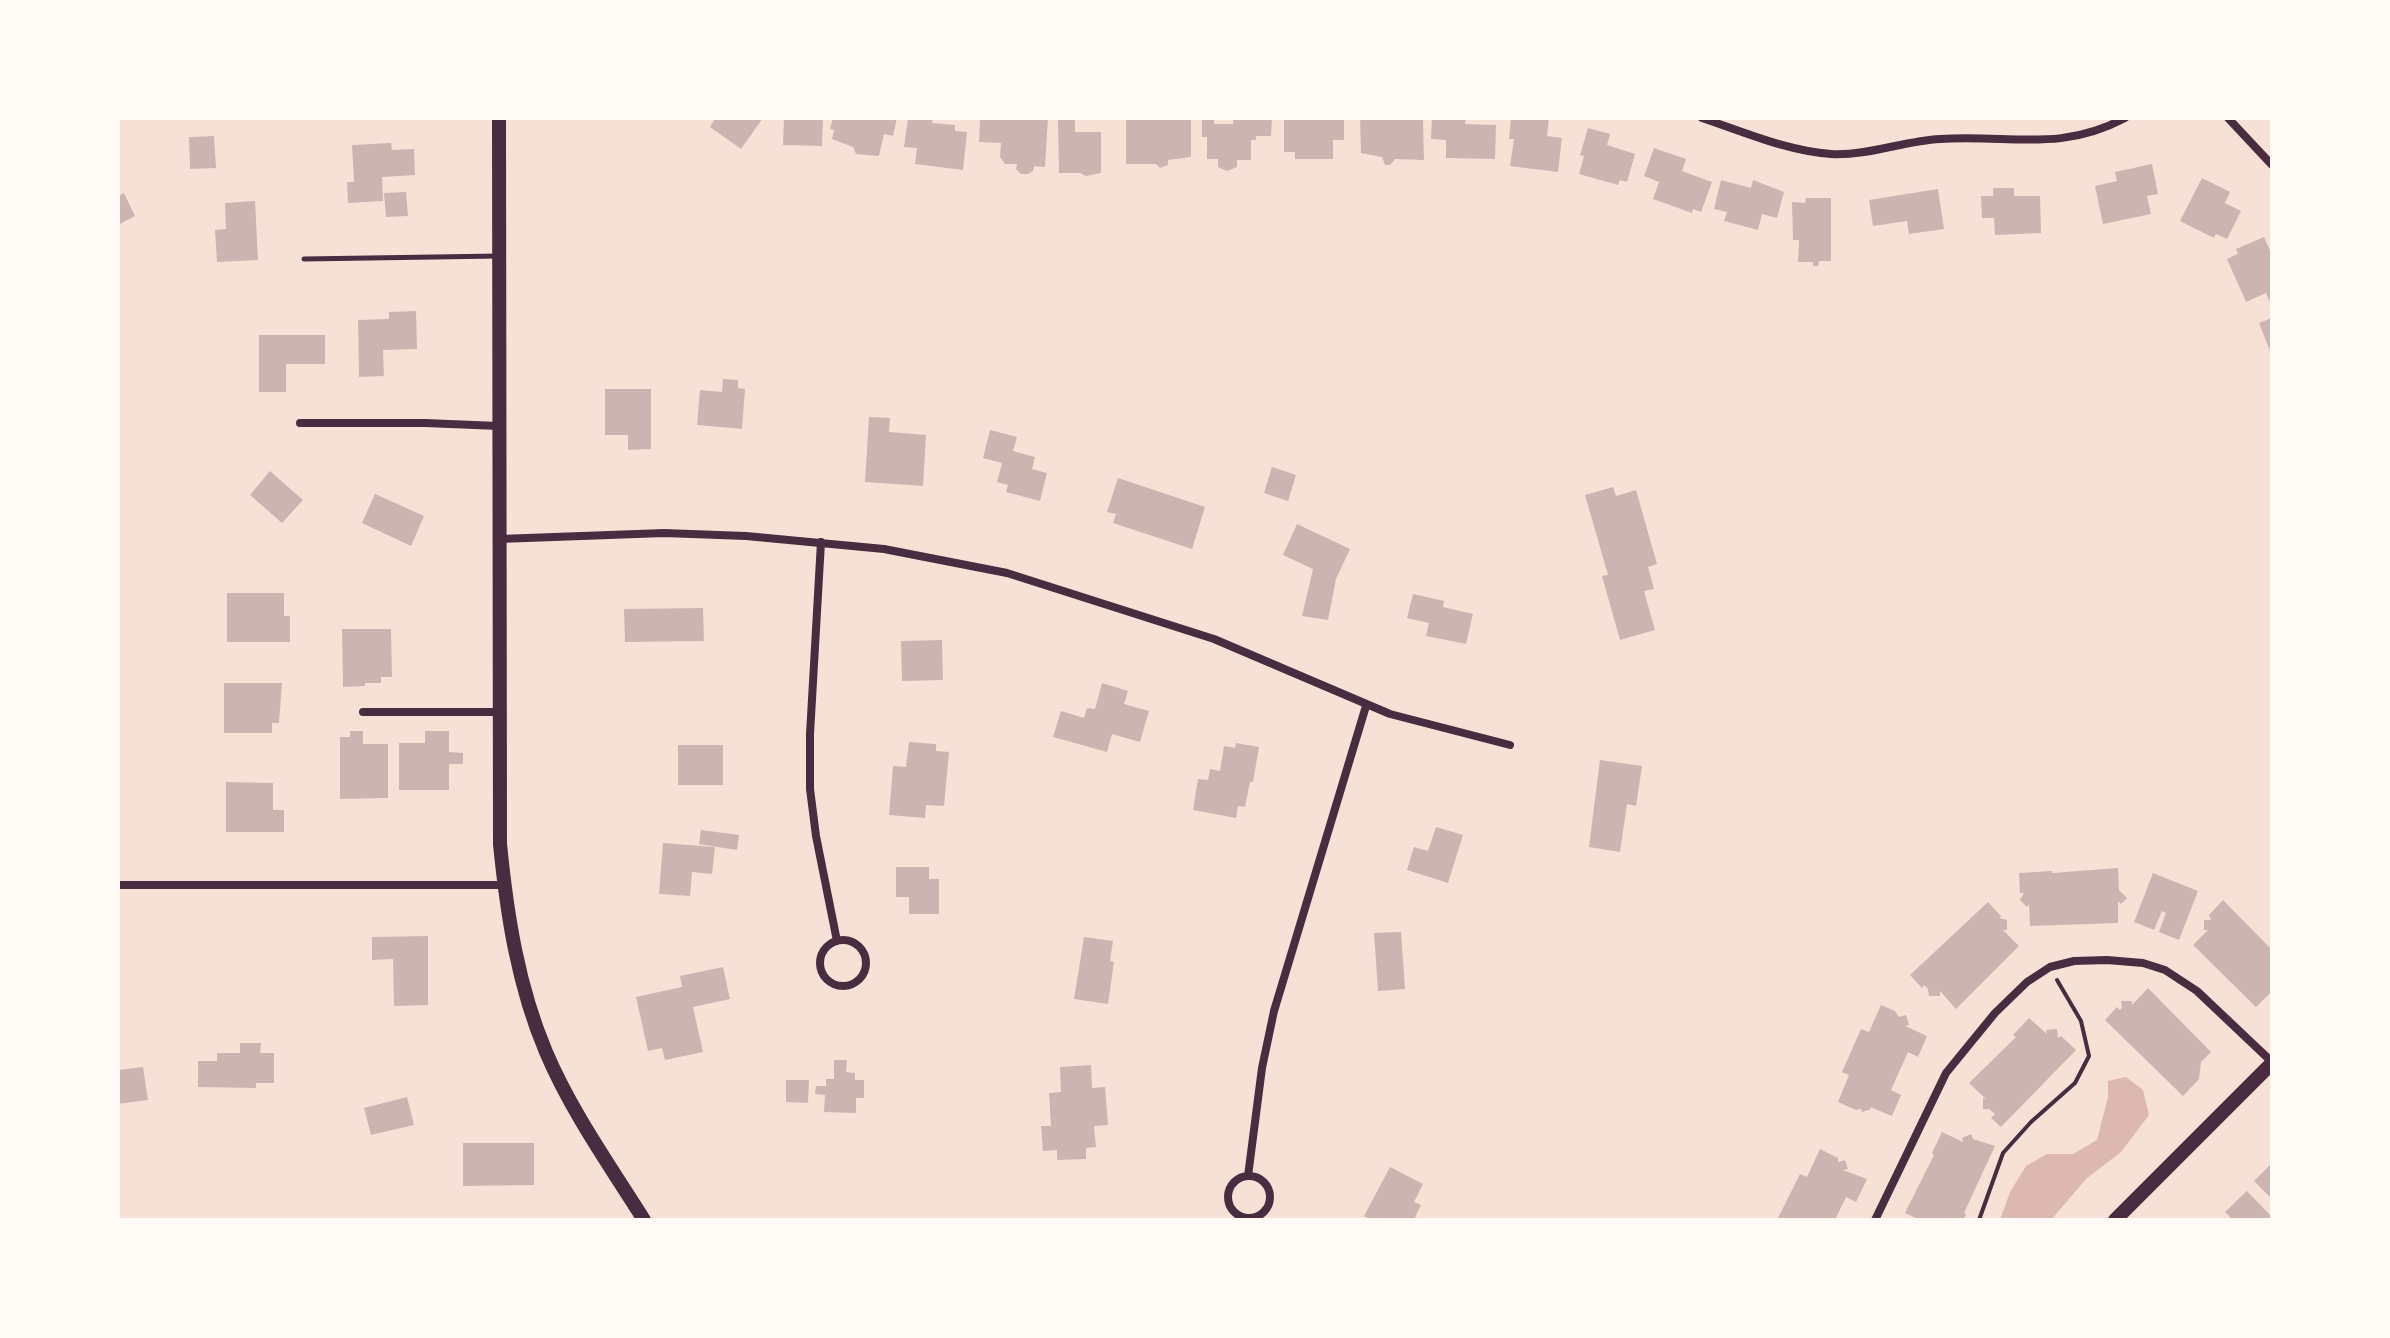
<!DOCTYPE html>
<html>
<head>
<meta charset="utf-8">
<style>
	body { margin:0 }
	#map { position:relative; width:2390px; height:1338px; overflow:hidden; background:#f7e1d7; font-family:"Open Sans",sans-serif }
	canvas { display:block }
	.frame { position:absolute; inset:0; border:120px solid #fffaf5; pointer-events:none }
</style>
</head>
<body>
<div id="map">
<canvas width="2390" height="1338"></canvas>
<div class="frame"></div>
</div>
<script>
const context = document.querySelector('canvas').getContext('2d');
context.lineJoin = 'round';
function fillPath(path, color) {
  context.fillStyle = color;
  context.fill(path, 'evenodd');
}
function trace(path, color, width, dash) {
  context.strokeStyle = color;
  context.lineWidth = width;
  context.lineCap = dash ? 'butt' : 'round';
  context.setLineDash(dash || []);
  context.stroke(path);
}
const water = new Path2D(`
	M2126 1077 2143 1090 2149 1115 2121 1152 2086 1179 2051 1220H2000L2010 1192 2026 1166 2047 1154H2073L2097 1140 2108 1097V1081Z`);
const building = new Path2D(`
	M712 118H763L741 149 710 127 714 120Z
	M784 118H823L822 146 783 145Z
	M833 118H897L893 136 884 134 879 156 856 154 853 147 832 139 834 130 830 129Z
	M908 118H933L932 123 955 125V131L967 132 963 170 915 164 917 148 904 147Z
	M980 118H1048L1045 167 1034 166 1033 171 1028 174H1021L1016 169 1017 164H1005L1000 157 1001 143 979 142Z
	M1058 118H1075V132H1101V173L1086 176 1080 173H1059Z
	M1126 118H1191V157L1168 160V165L1160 168 1156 164H1126Z
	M1202 118H1214V124H1233V118H1272L1271 136H1256V140H1251V160H1237V167L1227 171 1218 167V159H1207V137H1202Z
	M1344 118V140H1333V159H1295V152H1284V119Z
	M1360 118H1423L1424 160 1395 159 1390 165H1385L1382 157 1361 153Z
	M1432 118H1466L1465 124 1496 125 1495 159 1446 158V140L1431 139Z
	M1511 118H1549L1547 136 1562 138 1558 172 1510 166 1514 139H1509Z
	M1588 128 1610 134 1607 145 1635 154 1627 182 1620 180 1618 185 1579 174 1584 156 1580 155Z
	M214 136 216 168 190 169 189 137Z
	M391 143 392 150 414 149 415 175 382 177 383 201 348 203 347 182H354L352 145Z
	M1654 148 1686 159 1682 171 1712 182 1701 212 1693 209 1692 213 1653 199 1659 182 1644 176Z
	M2152 164 2158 194 2147 196 2151 214 2103 224 2095 186 2117 181 2115 172Z
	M2202 178 2230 192 2225 203 2241 211 2227 239 2216 234 2214 238 2180 221Z
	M1721 180 1751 188 1753 180 1784 192 1777 218 1762 214 1758 230 1724 221 1727 212 1714 209Z
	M1993 188H2014V196H2040L2041 233 1995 235 1994 218H1982L1981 196H1993Z
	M1938 189 1944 229 1909 234 1907 221 1873 226 1869 200Z
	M406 192 408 216 386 217 384 193Z
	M124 193 135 216 118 225V196Z
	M1806 198H1831V261H1819L1818 266H1813V262H1798L1799 240H1793L1792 202 1805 203Z
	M255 201 258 260 217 262 215 230 226 229 225 203Z
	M2264 237 2272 255V307L2266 293 2246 302 2227 259 2238 254 2236 249Z
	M416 311 417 349 383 350 384 376 359 377 358 320 389 319V312Z
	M2272 318V356L2259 323Z
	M259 335H325V364H286V392H259Z
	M723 379 738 380V388L745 389 742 429 697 425 700 390 722 392Z
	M605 389H651V449L628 450V435H605Z
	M869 417 890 418 889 432 926 435 923 486 865 482Z
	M990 430 1017 437 1013 451 1035 457 1032 469 1047 473 1040 501 1006 492 1008 485 997 482 1002 463 983 458Z
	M1272 467 1296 475 1288 501 1264 493Z
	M270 471 303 500 282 523 250 495Z
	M1118 478 1205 507 1192 549 1113 523 1116 514 1107 512Z
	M1613 487 1616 496 1636 490 1657 564 1648 567 1654 589 1644 591 1655 630 1620 640 1602 576 1608 575 1585 495Z
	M375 494 424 516 411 546 362 523Z
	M1297 524 1350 549 1336 579 1328 620 1302 616 1313 569 1283 555Z
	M227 593H284V616H290V642H227Z
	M1413 594 1444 601 1443 607 1473 614 1466 644 1426 636 1429 623 1407 618Z
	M703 608 704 641 625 642 624 609Z
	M342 629H391L392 677H381V683H365V686L343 687Z
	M942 640 943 680 902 681 901 641Z
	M224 683H282L279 723H272V733H224Z
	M1102 683 1128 691 1124 704 1149 711 1140 742 1112 734 1107 752 1053 737 1061 711 1084 718 1087 708 1095 709Z
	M350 731H363V744H388V798L340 799V737H350Z
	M425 731H449V752L463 753V764H449V790H399V743H425Z
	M909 742 936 744V751L949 752 944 806 926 805 925 818 889 815 893 766 906 767Z
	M1236 743 1259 747 1253 782H1250L1245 807 1238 806 1236 818 1193 810 1198 779 1208 780 1210 769 1220 771 1224 746 1235 748Z
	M678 745H723V785H678Z
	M1600 760 1642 766 1636 806 1627 804 1620 852 1589 847Z
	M226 782 273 783V810H284V832H226Z
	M1436 827 1463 835 1448 883 1407 870 1414 847 1428 851Z
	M701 830 739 835 737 850 699 844Z
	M663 843 715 847 712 874 692 872 690 896 659 894Z
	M896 867H929V879H939V914H909V897H896Z
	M2118 868 2119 890 2127 898 2121 904 2118 901V923L2030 926 2029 904 2027 907 2020 900 2024 893H2020L2019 873 2052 871V873Z
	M2153 873 2198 891 2179 940 2159 932 2166 913 2162 911 2154 930 2134 922Z
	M2223 900 2272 950V991L2256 1007 2193 945 2208 930H2204V920H2211L2209 915Z
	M1988 902 2001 916 1999 918 2007 920V930H2003L2019 946 1956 1009 1940 991V996H1929L1928 989 1924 985 1922 988 1910 975Z
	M1401 932 1405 989 1378 991 1374 933Z
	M428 936V1005L394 1006 393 959 372 960V937Z
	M1084 937 1113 941 1110 961 1114 962 1108 1004 1074 999Z
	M723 967 730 999 693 1007 703 1052 665 1060 662 1048 648 1051 636 997 682 987 680 976Z
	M2148 988 2211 1052 2201 1062 2199 1079 2183 1096 2105 1020 2117 1007 2120 1010 2122 1008 2121 1001H2132V1005Z
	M1881 1005 1895 1011 1899 1017 1906 1015 1909 1025 1905 1026 1927 1036 1918 1057 1908 1052 1891 1090 1901 1095 1892 1116 1870 1107 1871 1109 1862 1112 1861 1109 1856 1110 1838 1102 1849 1075 1842 1072 1861 1029 1869 1032Z
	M2029 1018 2047 1034 2046 1030 2057 1029 2058 1038 2061 1036 2076 1050 2001 1127 1991 1118 1995 1114 1989 1109H1983V1098L1986 1099 1969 1083 2016 1037 2013 1035Z
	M240 1043H261L260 1053H274V1083H256V1088L198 1087V1061H217V1053H240Z
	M834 1060H847L846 1072 855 1073V1080H864V1098H856V1113L824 1112 825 1095 815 1094 816 1086H826V1079H834Z
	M1091 1065 1092 1088 1105 1087 1108 1125 1094 1126 1096 1147 1086 1148V1159L1057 1160V1150L1043 1151 1041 1126H1051L1049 1093 1061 1092 1060 1067Z
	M143 1067 148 1100 118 1104V1070Z
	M786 1080H809L808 1103 786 1102Z
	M407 1097 414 1125 371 1135 364 1108Z
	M1942 1132 1963 1142 1962 1138 1971 1134 1973 1139 1995 1146 1964 1213 1966 1214 1963 1220H1920L1905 1213 1934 1155 1932 1153Z
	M463 1143H534V1185L463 1186Z
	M1820 1149 1838 1158V1162L1845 1160 1848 1169 1843 1170 1867 1179 1856 1202 1846 1197 1835 1220H1777L1800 1174 1807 1177Z
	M2272 1163V1199L2254 1181Z
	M1390 1167 1423 1184 1414 1202 1421 1205 1415 1217 1421 1220H1371L1364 1216Z
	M2247 1191 2272 1217V1220H2233L2225 1212Z`);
const path = new Path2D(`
	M1979 1220 2003 1153 2031 1122 2075 1083 2089 1056 2081 1021 2057 980`);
const service = new Path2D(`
	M304 259 499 256`);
const minor = new Path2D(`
	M1702 118C1744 132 1787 151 1831 154 1868 156 1903 141 1940 139 2009 134 2059 153 2125 118
	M2228 118 2272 165
	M300 423H425L499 426
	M499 539 664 533 746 536 884 549 1007 573 1214 639 1390 714 1510 745
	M821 542 810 734V789L816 836 837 941
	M363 712H499
	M118 885H504
	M820 963a23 23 0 1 1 46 0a23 23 0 1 1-46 0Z
	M1248 1176 1262 1068 1274 1011 1366 706
	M1228 1197a21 21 0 1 1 42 0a21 21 0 1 1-42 0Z
	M1875 1220 1946 1073 1995 1013 2027 982 2050 967 2074 961 2107 960 2143 963 2165 970 2197 991 2272 1062`);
const tertiary = new Path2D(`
	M499 118 500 844C507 915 518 986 546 1052 571 1111 610 1166 644 1220`);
const secondary = new Path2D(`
	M2115 1220 2272 1063`);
fillPath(water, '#dcb8b0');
fillPath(building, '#ccb4b1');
trace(path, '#4a2c40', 4);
trace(service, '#4a2c40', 5);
trace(minor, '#4a2c40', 8);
trace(tertiary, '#4a2c40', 14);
trace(secondary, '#4a2c40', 14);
</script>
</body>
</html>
